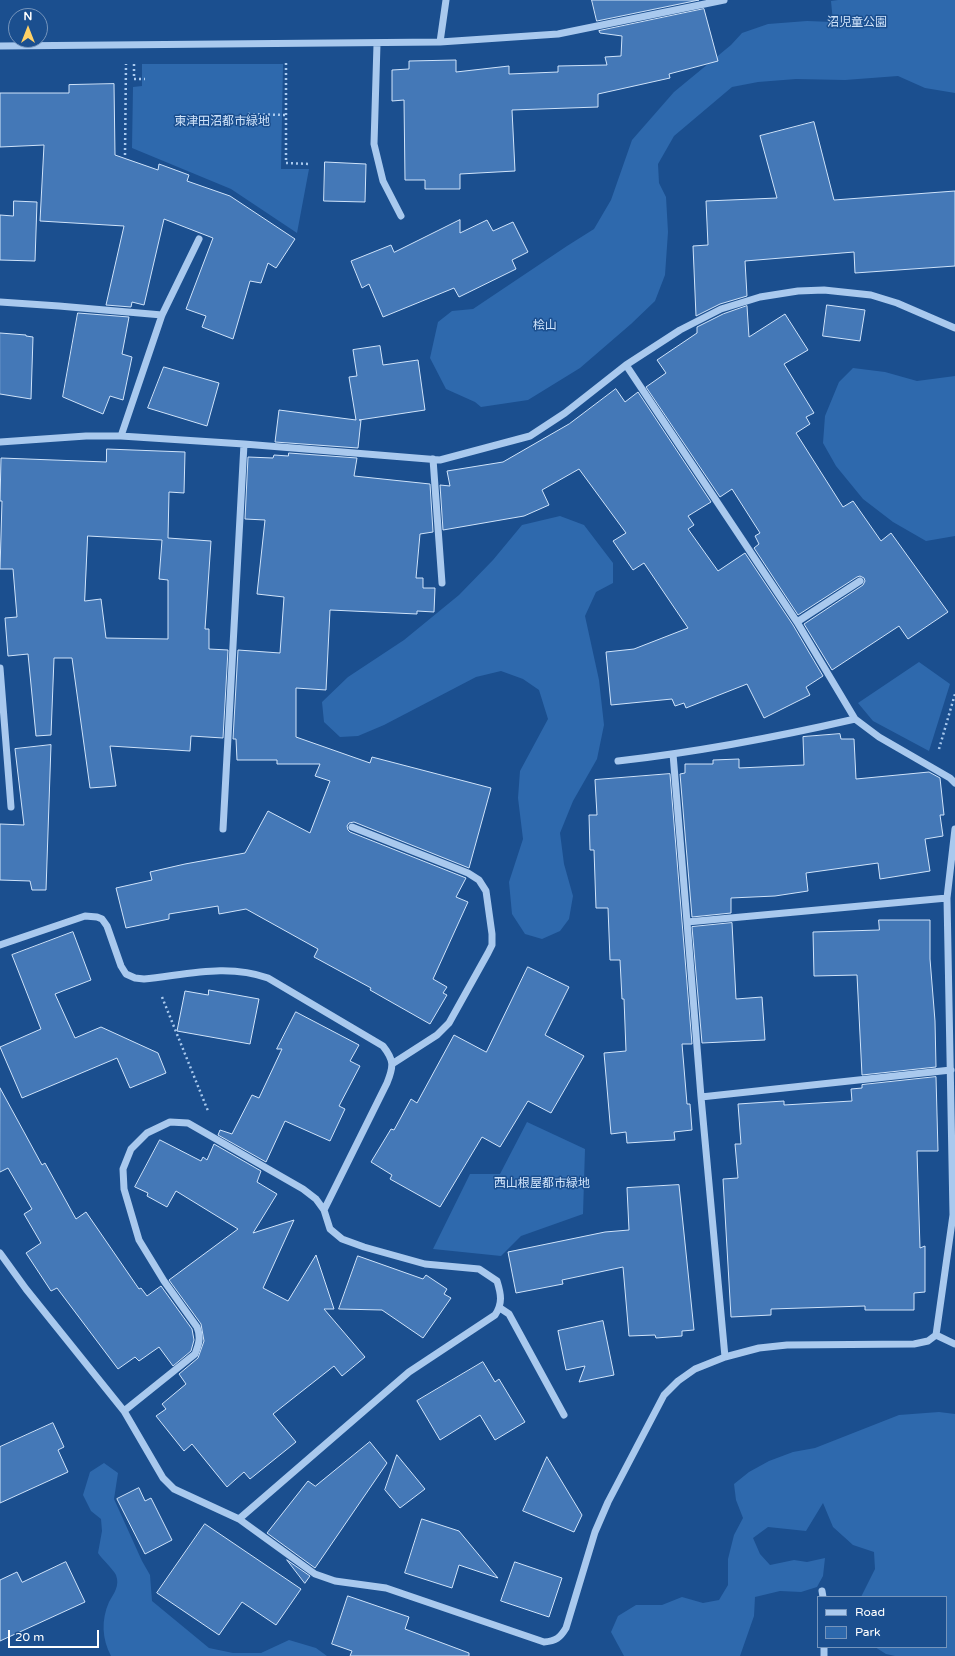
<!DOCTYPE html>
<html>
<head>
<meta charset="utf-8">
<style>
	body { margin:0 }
	#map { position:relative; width:955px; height:1656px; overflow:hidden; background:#1b4f8f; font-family:"Varela Round",sans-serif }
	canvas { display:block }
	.legend { position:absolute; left:817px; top:1596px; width:130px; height:52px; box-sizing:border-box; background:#1b4f8f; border:1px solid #7695bc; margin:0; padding:5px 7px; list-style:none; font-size:12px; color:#fff }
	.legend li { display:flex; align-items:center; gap:8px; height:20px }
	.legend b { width:20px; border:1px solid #7695bc }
	.north { position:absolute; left:8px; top:8px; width:40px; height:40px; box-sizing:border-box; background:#1b4f8f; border:1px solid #7695bc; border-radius:50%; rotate:0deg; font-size:11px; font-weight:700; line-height:16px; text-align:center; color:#fff }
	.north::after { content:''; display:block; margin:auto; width:14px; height:18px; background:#ffd166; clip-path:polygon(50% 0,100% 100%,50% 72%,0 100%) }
	.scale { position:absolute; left:8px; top:1630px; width:91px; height:18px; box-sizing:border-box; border:2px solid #fff; border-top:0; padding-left:5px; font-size:12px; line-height:14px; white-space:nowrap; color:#fff; -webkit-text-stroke:3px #1b4f8f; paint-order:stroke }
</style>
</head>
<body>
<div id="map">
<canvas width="955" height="1656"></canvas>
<ul class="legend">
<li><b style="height:5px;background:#a9c9ee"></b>Road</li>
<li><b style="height:11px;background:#2e69ad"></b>Park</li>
</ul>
<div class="north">N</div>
<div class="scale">20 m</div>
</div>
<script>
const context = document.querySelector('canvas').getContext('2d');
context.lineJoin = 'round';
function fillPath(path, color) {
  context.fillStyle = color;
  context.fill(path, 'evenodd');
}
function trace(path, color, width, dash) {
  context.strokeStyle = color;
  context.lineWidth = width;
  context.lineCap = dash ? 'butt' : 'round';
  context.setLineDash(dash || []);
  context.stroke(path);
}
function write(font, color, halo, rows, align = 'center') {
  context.font = font + ' "Varela Round","Noto Sans JP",sans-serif';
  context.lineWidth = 3;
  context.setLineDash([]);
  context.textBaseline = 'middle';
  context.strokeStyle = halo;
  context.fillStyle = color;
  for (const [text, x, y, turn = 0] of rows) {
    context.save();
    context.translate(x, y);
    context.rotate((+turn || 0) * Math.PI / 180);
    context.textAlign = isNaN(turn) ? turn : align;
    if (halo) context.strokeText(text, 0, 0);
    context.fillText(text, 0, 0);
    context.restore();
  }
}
const green = new Path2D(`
	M838 0H955V93L925 88 898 76 845 80 796 79 758 82 732 87 674 136 658 164 659 183 666 197 668 232 665 275 655 301 631 324 580 368 528 400 481 407 475 402 446 389 430 358 438 322 452 311 473 309 567 246 594 229 611 200 632 140 674 92 731 45 742 33 768 24 807 21 833 22 831 1Z
	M142 64H283L281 169H309L297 233 231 189 132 148 133 87 142 86Z
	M853 368 885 372 917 381 955 376V536L926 541 893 522 863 499 836 466 823 443 825 416 839 382Z
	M560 516 584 525 613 563V583L596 592 585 616 599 680 604 725 597 759 573 801 560 833 564 864 573 896 569 919 560 931 542 939 525 934 512 914 509 882 523 839 518 798 520 771 548 719 539 690 523 679 501 671 476 677 384 725 358 736 340 737 324 722 322 702 348 677 404 640 459 595 493 560 522 525Z
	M919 662 950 684 929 751 873 721 858 703Z
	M527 1122 585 1149 583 1214 521 1236 501 1256 433 1249 470 1174H500Z
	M939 1412 955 1414V1656H895L886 1654 875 1647H946V1597H861L875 1569 874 1552 853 1545 833 1527 823 1503 806 1531 768 1527 753 1538 760 1554 770 1565 794 1560 807 1562 825 1558 823 1576 817 1587 801 1592 780 1591 755 1597 754 1616 740 1656H624L611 1632 618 1616 636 1605H662L682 1597 703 1603 719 1600 728 1585V1559L734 1535 743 1518 736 1500 734 1484 749 1472 769 1461 793 1452 815 1448 899 1415Z
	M104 1463 118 1473 114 1499 142 1561 150 1575 152 1601 209 1648 233 1653H261L289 1640 316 1648 327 1656H111C102 1639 101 1620 109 1602 114 1593 120 1586 116 1575 113 1569 102 1559 98 1553L102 1531 101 1519 91 1511 83 1495 90 1472Z`);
const building = new Path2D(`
	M592 0H699L597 21Z
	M704 9 718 61 669 74 670 78 598 94V107L512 110 515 171 460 174V189H425V180H405L404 100 392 101V70L409 69V61L456 60V72L509 66V74L558 72V66L607 65 605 57 621 56 622 36 600 33 599 31Z
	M114 84 115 155 158 170 159 164 189 175 187 181 230 196 295 239 276 268 268 263 261 283 250 281 233 339 202 327 206 316 186 309 213 238 164 219 144 305 132 302 131 307 106 305 124 226 40 221 44 145 0 147V93H69V85Z
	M814 122 834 200 955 191V266L855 273 854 252 745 261 747 296 720 304 696 316 693 246 708 245 706 201 777 198 760 136Z
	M325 162 366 164 365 202 324 201Z
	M14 201 37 202 35 261 0 260V215L13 216Z
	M460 220V233L487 220 493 231 513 222 528 252 512 260 516 269 459 297 454 288 383 317 369 284 362 288 351 261 391 245 394 252Z
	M827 305 865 310 860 341 823 336Z
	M747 306 749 337 785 314 808 350 784 364 814 413 806 417 810 424 796 433 843 507 853 501 881 541 891 533 948 612 908 639 899 626 832 670 804 624 863 585 865 581 864 578 860 576 857 577 798 615 754 548 759 544 755 536 760 533 732 489 720 497 646 387 666 373 657 360 697 333V327L723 314Z
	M78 313 129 317 122 354 132 357 123 400 110 396 103 414 63 397Z
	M0 333 26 335V336L33 337 31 399 0 394Z
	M380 346 383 365 418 360 425 410 359 420H361L358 448 275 442 279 410 356 420 349 377 357 376 353 350Z
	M164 367 219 383 207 426 148 408Z
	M616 389 625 402 638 392 711 502 688 516 694 525 688 529 718 571 745 553 793 625 823 676 806 687 810 695 764 718 747 684 686 708 684 703 675 706 672 699 611 705 606 652 634 649 688 628 644 563 633 570 613 541 626 533 579 469 542 490 549 505 524 516 443 530 440 485 450 486 447 471 503 462 569 424Z
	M107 449 185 452 184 493 169 492 168 538 211 541 205 629H209V649L228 650 223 738 191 736 190 751 110 746 116 786 90 788 72 658H54L51 735 36 736 28 654 8 656 5 618 17 617 13 569H0L2 501H0L1 458 106 462ZM88 536 162 540 159 579 168 580V639L106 638 101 599 85 601Z
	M289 453 357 458 354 476 430 484 433 532 420 534 416 578H423V588H435L434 612 417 611V614L330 610 326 690 296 688V737L370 763 372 757 491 788 469 868 354 822 349 823 347 826 348 830 350 832 466 878 456 897 468 902 433 979 447 987 443 993 447 995 430 1024 370 990 371 988 314 957 318 949 246 909 219 914 218 906 169 914V919L126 928 116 888 152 880 150 872 185 864 245 853 268 811 310 833 330 781 315 776 320 764H277V760H237L236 739H233L238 650 280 653 284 597 257 594 265 520 245 519 248 457 273 458 274 455 288 456Z
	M840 734 841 739H854L856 779 929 772 940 778 944 815H940L943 836 925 839 930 871 880 879 878 863 806 873 808 891 775 896 731 898V913L692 917 680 774 685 773V764H713V760L739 759V768L804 765 803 737Z
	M51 745 46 890H32L30 881 0 880V824L24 825 15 749Z
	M670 774 692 1044H682L687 1104H690L692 1130 674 1132 675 1140 627 1143 626 1132 611 1134 604 1053 626 1051 624 999H622L620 960H610L608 908H596L594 850H590L589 815H597L595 780Z
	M879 920H930V959L935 1021 936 1067 862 1075 857 975 814 976 813 932 879 930Z
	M732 923 736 999 762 997 765 1040 702 1043 692 927Z
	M73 932 91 980 55 994 75 1038 101 1027 158 1053 166 1073 130 1088 117 1058 22 1098 0 1047 41 1029 12 955Z
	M528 967 569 987 545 1035 584 1056 551 1113 528 1101 500 1147 482 1137 440 1207 390 1179 392 1175 371 1162 391 1129 394 1130 411 1099 417 1103 454 1035 486 1052Z
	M209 990 259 999 250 1044 177 1031 185 991 208 995Z
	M296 1012 359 1045 350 1061 360 1066 339 1106 345 1109 330 1141 285 1121 266 1162 218 1135 220 1130 232 1134 252 1095 259 1098 282 1049H277Z
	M936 1077 938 1151H917L920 1248 925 1246V1292L914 1293V1310H865V1306L771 1309V1315L731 1317 723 1179 738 1178 735 1144H741L738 1104 784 1101V1105L852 1101 851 1089 862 1088V1085Z
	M0 1088 42 1165 45 1163 76 1219 86 1212 139 1289 141 1288 147 1296 161 1286 192 1329 194 1340 191 1351 173 1366 159 1347 139 1361 135 1357 118 1369 57 1288 51 1291 26 1253 41 1243 24 1214 32 1209 8 1168 0 1172Z
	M160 1140 201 1161 203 1157 207 1160 214 1144 261 1171 257 1182 277 1194 253 1233 294 1220 263 1288 288 1301 316 1255 334 1309H324L365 1357 342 1376 334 1366 273 1414 296 1442 250 1479 244 1472 227 1487 192 1444 184 1451 156 1416 166 1409 162 1404 186 1384 179 1374 198 1358 204 1341 201 1324 169 1280 238 1229 176 1191 167 1207 147 1196 148 1193 135 1187Z
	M679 1185 694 1330 682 1331V1336L656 1338 655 1335 629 1336 623 1267 562 1280 563 1284 516 1293 508 1252 605 1232 629 1230 627 1188Z
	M358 1256 423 1279 426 1275 447 1289 444 1294 451 1298 423 1338 382 1310 339 1309Z
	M603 1321 614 1375 579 1382 585 1366 566 1370 558 1331Z
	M483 1362 495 1382 499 1379 525 1422 495 1440 480 1415 440 1440 417 1401Z
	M53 1423 64 1447 58 1450 68 1472 0 1503V1447Z
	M370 1442 387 1463 315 1568 267 1533 308 1481 315 1486Z
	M397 1455 425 1489 400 1508 385 1490Z
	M547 1457 582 1515 574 1532 523 1511Z
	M139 1488 145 1501 151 1498 172 1540 145 1554 117 1499Z
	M422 1519 459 1531 498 1578 459 1565 452 1588 405 1573Z
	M205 1524 301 1589 276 1625 242 1602 219 1635 157 1593Z
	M287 1560 310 1576 305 1583Z
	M66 1562 85 1602 0 1641V1580L17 1572 22 1582Z
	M515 1562 562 1578 549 1617 501 1601Z
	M348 1596 409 1617 405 1629 469 1653V1656H350L352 1651 332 1644Z`);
const path = new Path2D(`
	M286 63V163L311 164
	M134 64V79H145
	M248 114 286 115
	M125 155 126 64
	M939 749 955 694
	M162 997 208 1111`);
const minor = new Path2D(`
	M440 42 446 0
	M377 44 374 144 383 181 401 216
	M0 46 440 42 558 34 724 0
	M0 302 59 306 162 315
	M626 365 797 622 855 719 879 737 950 778 955 783
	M121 436 162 315 199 239
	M0 442 86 436H121L244 444 440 460 530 436 565 413 626 365 680 330 721 309 760 297 798 291 824 290 871 295 897 303 955 328
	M433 459 442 583
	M797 622 860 581
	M0 668 11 807
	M673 754 687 922 947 898
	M618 761C698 752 777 737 855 719
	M352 827 468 873 479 880 486 891 492 934V945L488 953 449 1023 437 1035 392 1064
	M223 829 244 444
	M687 922 701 1097
	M0 945 85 916 97 917 102 919 107 926 121 966 126 974 135 978 144 979C185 975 227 963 268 978L383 1046C394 1060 394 1066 387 1083L324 1210 316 1199 303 1189 188 1123 170 1122 147 1133 131 1149 123 1169 124 1189 139 1240 164 1281 197 1327C201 1337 199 1344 195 1354L124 1411
	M0 1253 26 1289 124 1411 163 1478 174 1489 239 1519 409 1372 495 1315C503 1303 501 1294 497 1281L479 1269 425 1264 364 1247 342 1239 330 1229 324 1210
	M500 1308 509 1314 564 1415
	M936 1335 955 1344
	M725 1357 701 1097 951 1070
	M239 1519 315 1574 335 1581 386 1588 544 1642C556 1641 560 1638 566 1628L595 1532 608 1502 664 1395 678 1381 695 1369 725 1357 759 1348 787 1345 914 1344 928 1341 936 1335 953 1215 947 898 955 829
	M822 1591 823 1597
	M824 1647V1656`);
const parkNames = [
	["沼児童公園",857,23],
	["東津田沼都市緑地",222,122],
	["桧山",545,326],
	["西山根屋都市緑地",542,1184]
];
fillPath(green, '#2e69ad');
fillPath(building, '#4478b7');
trace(building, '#cfe3fa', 1);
trace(path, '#a9c9ee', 2.5, [2, 3]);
trace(minor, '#a9c9ee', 7);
write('12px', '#cfe3fa', '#1b4f8f', parkNames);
</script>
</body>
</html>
